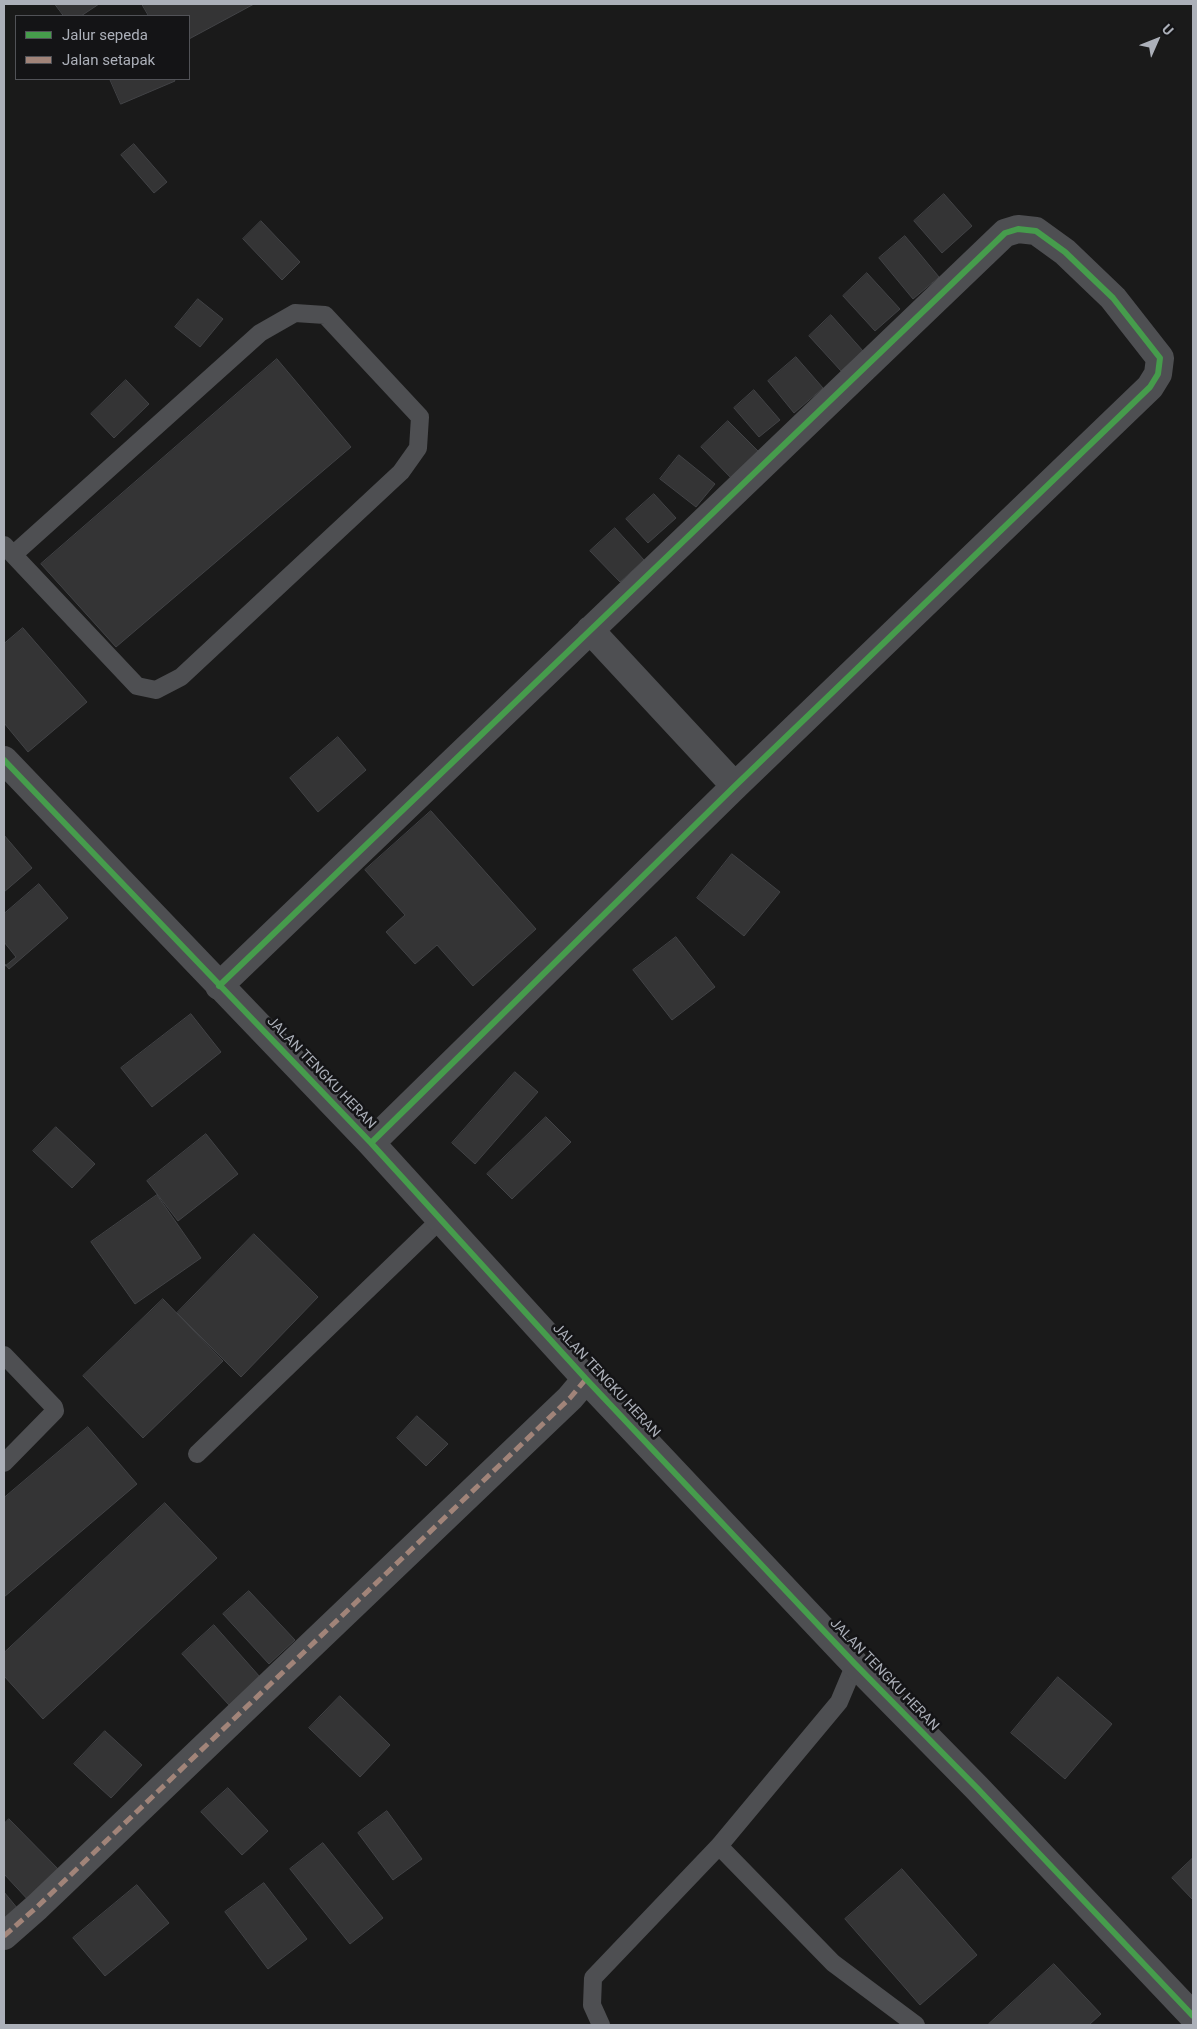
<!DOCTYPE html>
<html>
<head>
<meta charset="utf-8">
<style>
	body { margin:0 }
	#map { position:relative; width:1197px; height:2029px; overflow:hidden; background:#1a1a1a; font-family:Roboto,sans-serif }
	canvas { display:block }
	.frame { position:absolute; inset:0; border:5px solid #acb0b9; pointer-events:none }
	.legend { position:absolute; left:15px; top:15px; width:175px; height:65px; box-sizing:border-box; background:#141416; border:1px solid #515257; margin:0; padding:6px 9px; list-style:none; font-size:15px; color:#acb0b9 }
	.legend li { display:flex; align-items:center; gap:10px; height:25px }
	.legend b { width:25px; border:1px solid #515257 }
	.north { position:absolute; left:1132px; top:15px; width:50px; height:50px; -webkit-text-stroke:4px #141416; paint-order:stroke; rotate:46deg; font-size:14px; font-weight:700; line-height:20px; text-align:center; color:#acb0b9 }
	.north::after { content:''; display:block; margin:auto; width:18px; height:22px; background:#acb0b9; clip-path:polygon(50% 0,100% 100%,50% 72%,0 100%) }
</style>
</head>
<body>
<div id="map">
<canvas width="1197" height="2029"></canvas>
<div class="frame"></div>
<ul class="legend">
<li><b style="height:6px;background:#469c4c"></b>Jalur sepeda</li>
<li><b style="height:6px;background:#a18479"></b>Jalan setapak</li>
</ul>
<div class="north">U</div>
</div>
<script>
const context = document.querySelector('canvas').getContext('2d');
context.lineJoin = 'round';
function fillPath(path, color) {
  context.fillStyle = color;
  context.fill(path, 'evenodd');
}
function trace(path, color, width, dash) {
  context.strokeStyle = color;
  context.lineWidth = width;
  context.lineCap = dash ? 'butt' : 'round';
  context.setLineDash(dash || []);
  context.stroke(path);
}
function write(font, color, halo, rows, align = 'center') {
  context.font = font + ' Roboto,sans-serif';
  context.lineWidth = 5;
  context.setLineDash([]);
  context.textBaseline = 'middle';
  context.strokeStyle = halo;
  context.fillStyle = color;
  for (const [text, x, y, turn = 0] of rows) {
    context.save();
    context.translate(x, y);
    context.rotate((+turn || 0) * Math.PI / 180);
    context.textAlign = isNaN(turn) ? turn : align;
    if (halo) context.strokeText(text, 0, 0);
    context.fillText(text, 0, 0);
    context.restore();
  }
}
const building = new Path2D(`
	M55 4H99L81 16H64Z
	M142 4H254L189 39V16H149Z
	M110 79H174L175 81 121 104Z
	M134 144 167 182 154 193 121 155Z
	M944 194 972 226 942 253 914 221Z
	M261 221 300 262 282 280 243 239Z
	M905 236 939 277 913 299 879 258Z
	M867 273 900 309 875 331 843 296Z
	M198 299 223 319 200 347 175 327Z
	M831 315 863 351 841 371 809 336Z
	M796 357 823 388 794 413 768 381Z
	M277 359 351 447 116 647 41 564Z
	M126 380 149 404 114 438 91 414Z
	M754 390 780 420 759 437 734 408Z
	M728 421 759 452 732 479 701 447Z
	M679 455 715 484 696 507 660 479Z
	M654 494 676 518 648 543 626 519Z
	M615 528 644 560 620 582 590 551Z
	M23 628 87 702 28 752 4 723V644Z
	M338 737 366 770 318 812 290 778Z
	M431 811 536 929 473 986 437 945 415 964 386 932 405 915 365 870Z
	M4 835 32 868 4 892Z
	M732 854 780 892 744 936 697 898Z
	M39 884 68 918 9 969 4 963V914Z
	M676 937 715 987 672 1020 633 970Z
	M4 942 16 957 4 967Z
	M191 1014 221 1052 152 1107 121 1068Z
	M515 1072 538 1092 475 1164 452 1143Z
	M546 1117 571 1142 512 1199 487 1174Z
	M56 1127 95 1164 72 1188 33 1151Z
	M206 1134 238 1174 178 1221 147 1181Z
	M157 1195 201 1258 135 1304 91 1242Z
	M254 1234 318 1297 241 1377 177 1313Z
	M163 1299 223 1361 143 1438 83 1376Z
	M417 1416 448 1444 426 1466 397 1438Z
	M88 1427 137 1484 4 1597V1498Z
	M165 1503 217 1558 43 1719 4 1676V1653Z
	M249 1591 295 1640 269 1664 223 1614Z
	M214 1625 260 1677 229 1705 182 1654Z
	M1058 1677 1112 1724 1065 1779 1011 1733Z
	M340 1696 390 1745 360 1777 309 1728Z
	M105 1731 142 1765 111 1798 74 1764Z
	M228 1788 268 1831 242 1855 201 1812Z
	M387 1811 422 1859 393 1880 358 1833Z
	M9 1819 61 1872 30 1902 4 1874V1824Z
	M323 1843 383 1918 350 1944 290 1869Z
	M1193 1858V1900L1172 1878Z
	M902 1869 977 1955 920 2005 845 1919Z
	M264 1883 307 1939 268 1969 225 1912Z
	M137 1885 169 1923 105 1976 73 1938Z
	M4 1892 18 1909 4 1921Z
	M1054 1964 1101 2014 1089 2025H990L989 2024Z`);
const lane = new Path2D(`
	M4 545 137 686 156 690 181 677 401 472 418 448 420 417 325 315 295 313 260 333 14 554
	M4 1355 54 1407 55 1411 4 1463
	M197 1454 440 1220
	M719 1846 833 1963 916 2025
	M601 2025 592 2005 593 1978 719 1846 839 1702 855 1664`);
const street = new Path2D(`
	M590 630 735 786
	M4 760 371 1143 586 1379 855 1664 977 1788 1193 2016
	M219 986 1005 233 1018 229 1036 231 1065 252 1113 298 1160 358 1158 374 1150 387 735 786 371 1143
	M4 1936 37 1907 570 1398 586 1379`);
const quiet = new Path2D(`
	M4 1936 37 1907 570 1398 586 1379`);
const cycleway = new Path2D(`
	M4 760 371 1143 586 1379 855 1664 977 1788 1193 2016
	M219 986 1005 233 1018 229 1036 231 1065 252 1113 298 1160 358 1158 374 1150 387 735 786 371 1143`);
const streetNames = [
	["JALAN TENGKU HERAN",321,1073,46],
	["JALAN TENGKU HERAN",606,1381,47],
	["JALAN TENGKU HERAN",884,1675,46]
];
fillPath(building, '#343435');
trace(building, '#424346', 1);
trace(lane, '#4e4f52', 18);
trace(street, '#4e4f52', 28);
trace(quiet, '#a18479', 5, [10, 5]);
trace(cycleway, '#469c4c', 6);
write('14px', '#acb0b9', '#141416', streetNames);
</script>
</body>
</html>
